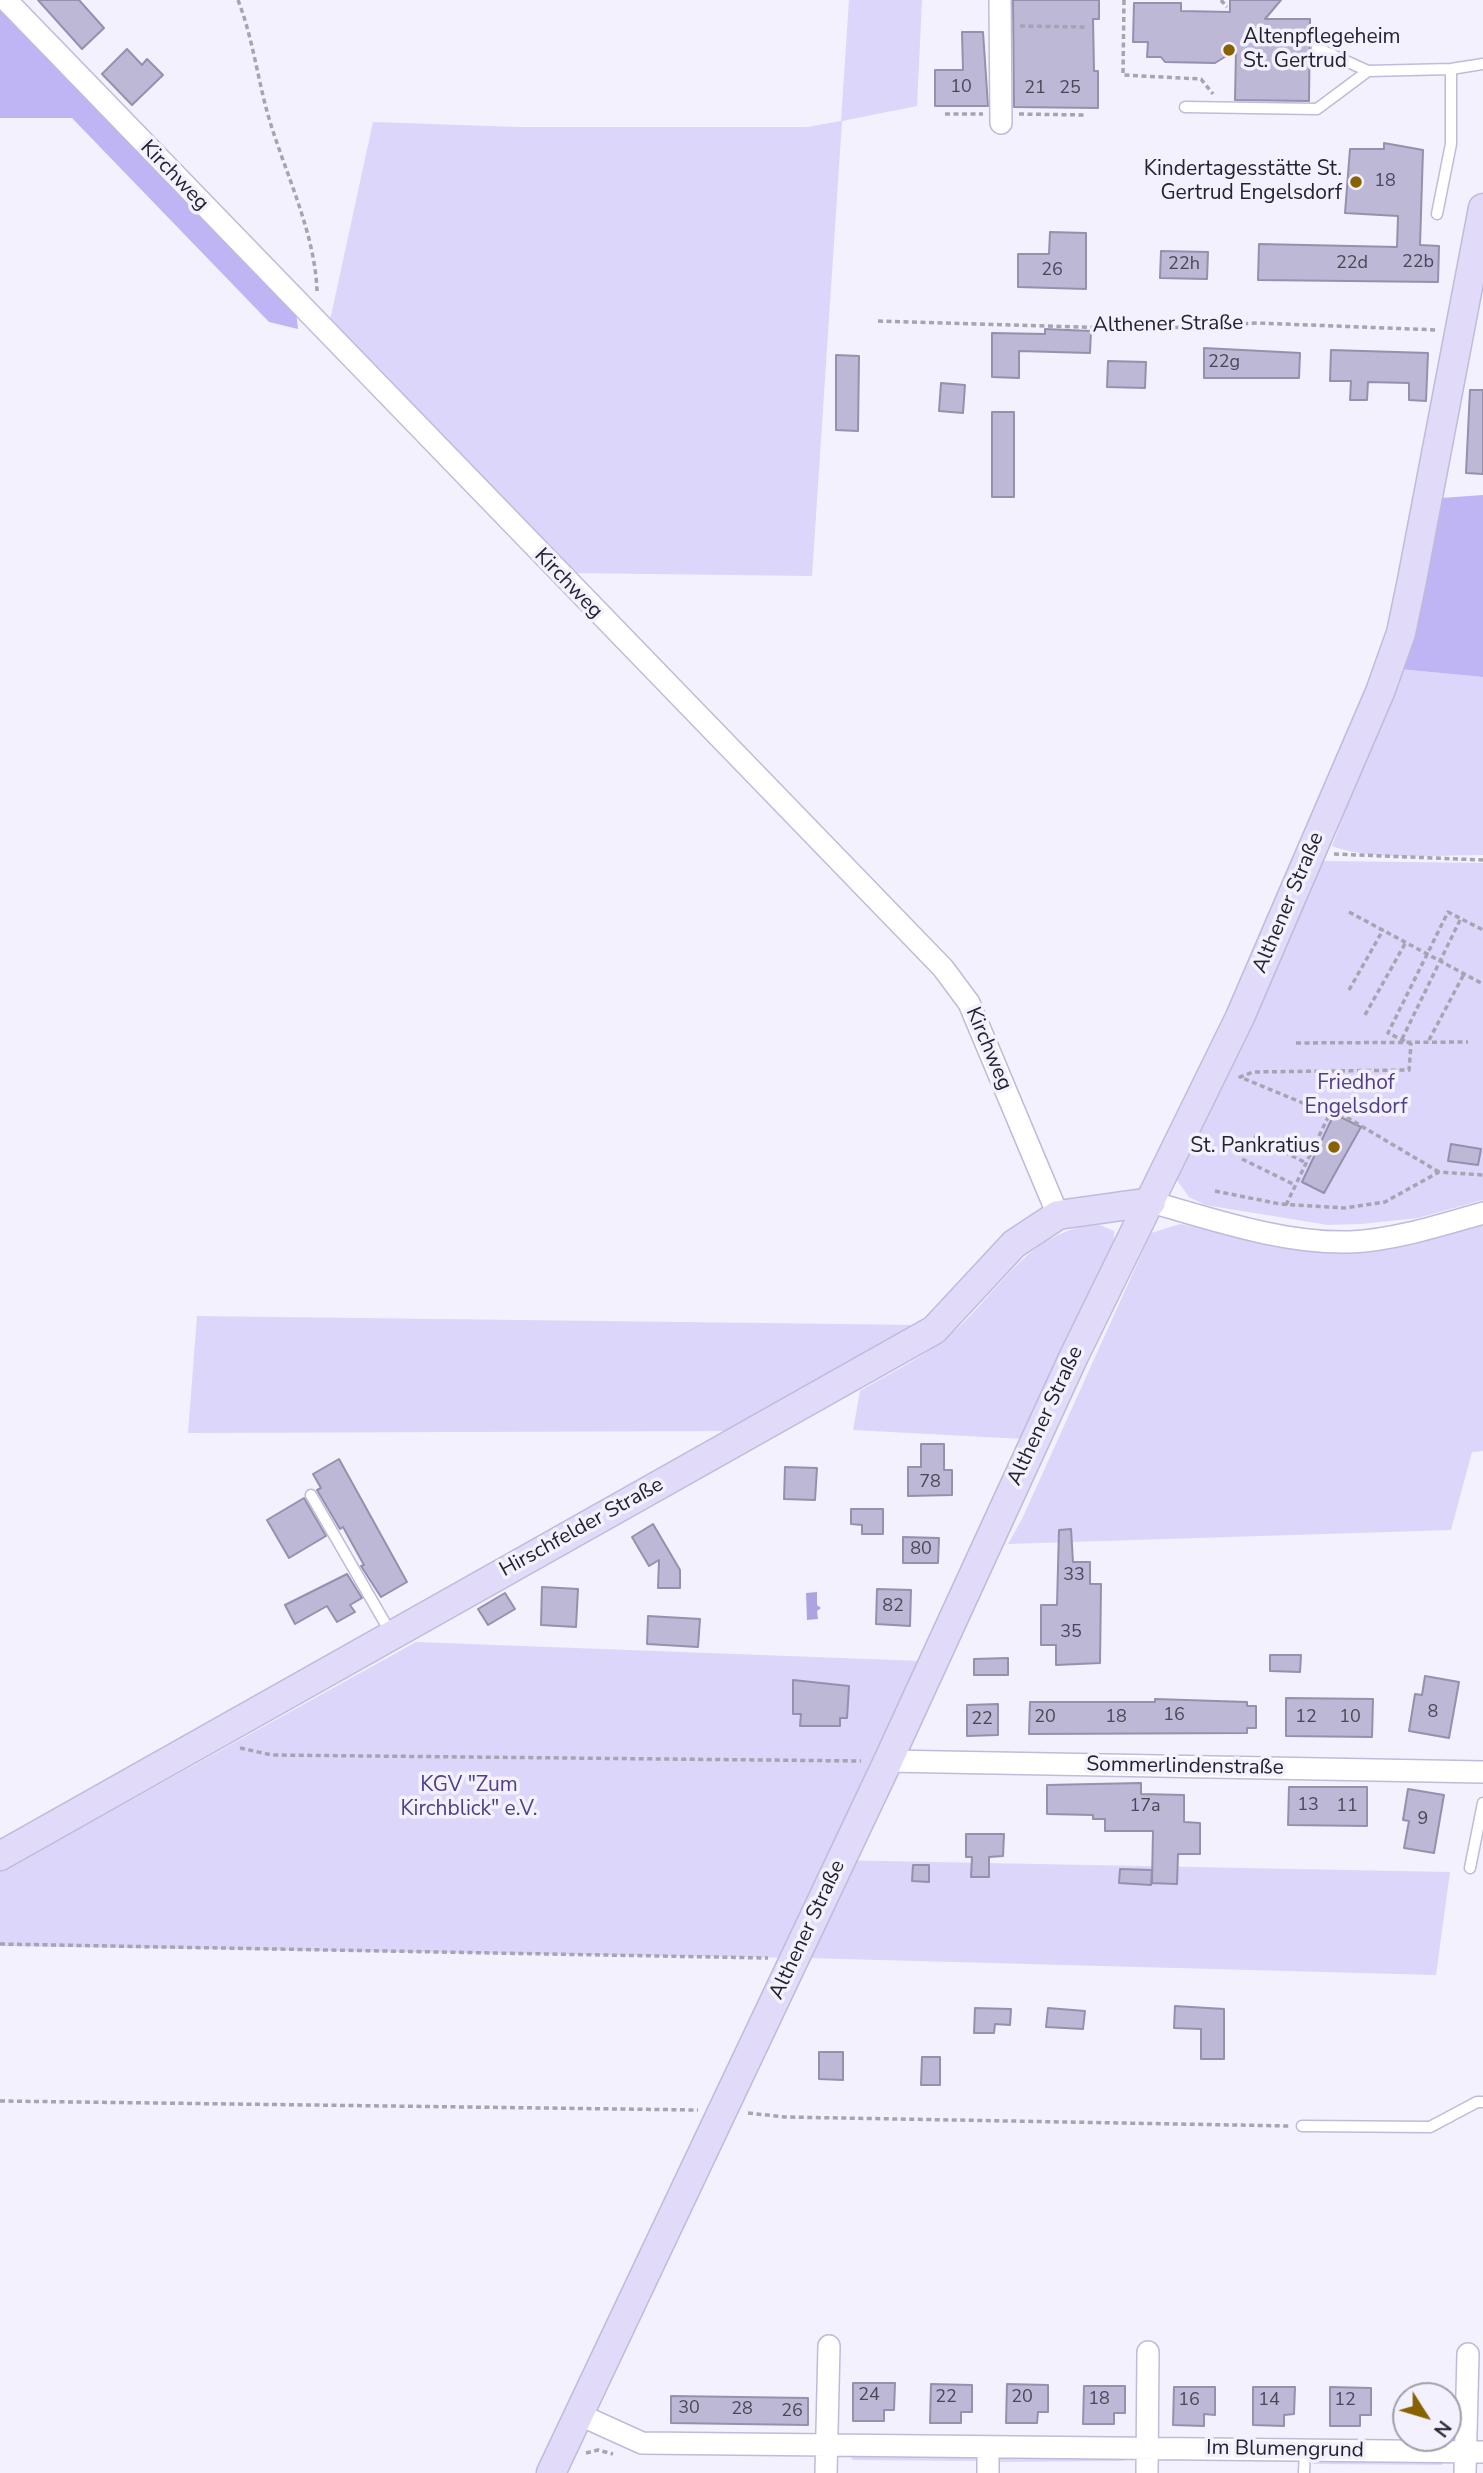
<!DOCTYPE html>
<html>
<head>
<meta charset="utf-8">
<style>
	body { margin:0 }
	#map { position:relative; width:1483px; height:2473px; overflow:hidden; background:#f2f1fd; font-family:"Nunito Sans",sans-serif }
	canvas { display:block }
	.north { position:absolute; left:1392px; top:2382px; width:70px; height:70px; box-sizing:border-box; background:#f2f1fd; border:2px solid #a09faa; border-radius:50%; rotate:127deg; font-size:19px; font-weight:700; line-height:28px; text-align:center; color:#24232e }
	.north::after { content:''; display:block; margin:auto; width:24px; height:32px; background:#886100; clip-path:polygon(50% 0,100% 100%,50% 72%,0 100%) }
</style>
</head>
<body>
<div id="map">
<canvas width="1483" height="2473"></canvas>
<div class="north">N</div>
</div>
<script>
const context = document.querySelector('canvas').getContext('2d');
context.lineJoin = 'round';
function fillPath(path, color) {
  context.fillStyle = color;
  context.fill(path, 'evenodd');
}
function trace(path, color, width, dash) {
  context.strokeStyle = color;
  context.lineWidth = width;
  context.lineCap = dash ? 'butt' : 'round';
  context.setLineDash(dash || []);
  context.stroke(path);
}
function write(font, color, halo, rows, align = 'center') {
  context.font = font + ' "Nunito Sans",sans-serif';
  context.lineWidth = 7;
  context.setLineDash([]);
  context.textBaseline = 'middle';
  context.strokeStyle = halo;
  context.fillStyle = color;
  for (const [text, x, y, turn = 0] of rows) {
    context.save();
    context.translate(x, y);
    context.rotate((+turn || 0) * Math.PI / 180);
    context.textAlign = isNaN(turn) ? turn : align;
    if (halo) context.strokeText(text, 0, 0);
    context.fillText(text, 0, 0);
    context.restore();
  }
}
const green = new Path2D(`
	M849 0H922L917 106 842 121 812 576 569 573 329 325 373 122 519 127H807L841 121Z
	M1399 669 1483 677V855C1443 855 1367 861 1332 846Z
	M1323 861 1483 863V1200L1418 1218 1361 1224 1328 1225 1205 1205 1189 1197 1176 1179Z
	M1180 1224C1247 1237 1320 1256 1389 1249 1420 1245 1453 1233 1483 1225V1451L1472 1452 1451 1530 1008 1544 1022 1519 1151 1233Z
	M1100 1225 1114 1231V1242L1024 1439 853 1430 860 1391C888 1374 918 1360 944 1340 996 1300 1026 1227 1100 1225Z
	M197 1316 920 1325 735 1431 188 1433Z
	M416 1642 921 1661 830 1860 1450 1872 1436 1975 806 1958 0 1946V1849L41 1850Z
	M847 2453 972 2455 978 2461 853 2460Z
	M996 2455 1133 2456 1123 2461 996 2462Z
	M1319 2457 1442 2459V2465L1312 2464Z`);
const forest = new Path2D(`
	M0 7 296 311 298 329 269 322 72 118H0Z
	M1483 495V677L1399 669 1441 498Z`);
const water = new Path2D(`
	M817 1592V1605L821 1608 817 1611 818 1619 807 1620 806 1593Z`);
const building = new Path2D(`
	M38 0H79L104 28 82 49Z
	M1013 0H1099V19H1093L1094 71H1098V108L1014 107Z
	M1230 0H1281L1265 19H1310L1309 101 1235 100 1236 50 1215 63 1165 62 1161 57H1147L1148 42H1133L1134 3H1181V11L1230 12Z
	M962 32H983L988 106H935V70H963Z
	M127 49 142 65 147 59 163 75 132 105 102 74Z
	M1384 143 1423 150 1420 245 1439 246 1438 282 1258 280 1259 244 1397 247 1398 216 1345 213 1350 149H1384Z
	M1050 232 1086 233V289L1018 287V254H1049Z
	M1161 251 1208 252 1207 279 1160 278Z
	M1045 329 1091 331 1090 353 1019 351V378L992 377V333L1045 334Z
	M1204 348 1300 353 1299 378H1204Z
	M1331 350 1428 353 1426 401 1409 400V383L1368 382 1367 400H1350L1351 381H1330Z
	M836 355 859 356 858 431 836 430Z
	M1108 361 1146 362 1145 388 1107 387Z
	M941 383 965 385 963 413 939 411Z
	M1470 390H1483V474L1466 473Z
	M992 412H1014V497H992Z
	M1334 1114 1361 1127 1324 1193 1302 1182Z
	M1451 1144 1481 1149 1478 1165 1448 1161Z
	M921 1444H944V1470H952V1495L908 1496V1467H921Z
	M339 1459 407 1582 381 1597 361 1566 364 1565 343 1527 340 1529 317 1490 321 1488 313 1474Z
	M785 1467 817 1468 815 1500 784 1499Z
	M304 1498 326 1536 289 1558 267 1520Z
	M851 1509H883V1534H862V1525L851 1524Z
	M653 1524 680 1570V1588H658L659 1560 649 1566 632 1537Z
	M1071 1529 1073 1562H1090V1584H1101L1100 1663 1056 1665V1645H1041V1605H1057L1059 1530Z
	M903 1537 939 1538 938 1563H903Z
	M347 1574 362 1598 350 1605 355 1612 337 1622 327 1606 295 1624 285 1605Z
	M542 1587 578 1589 576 1627 541 1625Z
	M877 1589 911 1590 910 1626 876 1624Z
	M505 1593 515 1609 488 1625 478 1609Z
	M648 1616 700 1619 698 1647 647 1644Z
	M1270 1655H1301L1300 1672 1270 1671Z
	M1008 1658V1675H974V1659Z
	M1425 1676 1459 1682 1449 1738 1409 1731 1415 1694 1422 1695Z
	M793 1680 849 1686 847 1718H840V1726H800L801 1714H793Z
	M1286 1698 1373 1699 1372 1737 1286 1736Z
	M1155 1699 1247 1702V1706H1256V1728H1247V1733L1029 1734 1030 1702H1155Z
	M998 1704V1735L967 1736V1705Z
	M1141 1783V1794L1184 1795V1822L1200 1823V1854H1178L1177 1884 1152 1883 1153 1831H1105V1819H1093V1815L1047 1814V1785Z
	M1289 1787H1367V1826L1288 1825Z
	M1408 1789 1444 1795 1434 1853 1404 1848 1409 1821 1403 1820Z
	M966 1834H1004L1003 1856 989 1857V1877H971L972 1857H966Z
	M913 1865H929V1882L912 1881Z
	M1120 1869 1152 1870 1151 1885 1119 1883Z
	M1175 2006 1224 2009V2059H1201V2029L1174 2028Z
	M975 2008 1011 2009 1010 2025 995 2024 994 2033H974Z
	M1048 2008 1085 2011 1083 2029 1046 2027Z
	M819 2052H843V2080L819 2079Z
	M922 2057H940V2085H921Z
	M853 2383H895L894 2410H884V2421H853Z
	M931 2384 972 2385V2412H961V2423H930Z
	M1007 2384 1048 2385V2412H1038L1037 2423H1006Z
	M1084 2386H1125V2413H1114V2424H1083Z
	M1174 2387H1215V2415L1204 2414V2426L1173 2425Z
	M1253 2387H1295L1294 2414 1284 2415V2426L1253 2425Z
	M1330 2387 1371 2388V2415H1360V2426H1330Z
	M671 2396 808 2398V2425L671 2423Z`);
const path = new Path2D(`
	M238 0C254 41 258 84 271 125 288 179 315 235 317 291
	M1124 0 1123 75 1201 79 1213 94
	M1221 0 1227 7
	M1020 26 1087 27
	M945 114H983
	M1019 114 1086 115
	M878 321 1147 329 1257 323 1438 330
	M1334 854 1483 860
	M1349 912 1483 984
	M1349 990 1383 930
	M1365 1015 1406 942
	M1402 1039 1461 918
	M1429 1040 1464 974
	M1296 1043 1468 1042
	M1254 1136 1306 1163
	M1242 1159 1295 1185
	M1439 1172 1341 1114 1327 1113 1240 1077 1253 1072 1409 1070 1411 1044 1388 1033 1448 912 1483 930
	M1215 1191 1280 1204 1344 1208 1385 1202 1439 1172 1483 1175
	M1286 1205 1330 1113
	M240 1748 272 1755 861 1761
	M0 1944 768 1958
	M0 2101 698 2110
	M748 2113 785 2117 1290 2126
	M586 2453 598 2450 613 2454`);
const lane = new Path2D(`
	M1317 48 1368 71
	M1185 107 1317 109 1368 71 1451 69 1483 64
	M1437 214 1451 144V69
	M311 1495 392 1635
	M1470 1868 1483 1803
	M1302 2126 1430 2127 1477 2102H1483
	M1304 2473 1305 2450`);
const street = new Path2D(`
	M6 0 943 968 969 1003 1058 1215
	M1000 0 1001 123
	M1151 1202C1215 1220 1284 1244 1351 1242 1395 1240 1441 1225 1483 1213
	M888 1761 1483 1772
	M578 2414 642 2443 1483 2452
	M826 2473 829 2346
	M988 2473V2447
	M1147 2473 1148 2352
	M1465 2473 1468 2354`);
const secondary = new Path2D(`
	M0 1856 934 1330 1014 1244 1058 1215 1151 1202
	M551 2473 888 1761 1074 1356 1240 1017 1380 692 1401 633 1412 580 1483 208`);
const markers = [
	[1229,50,7,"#886100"],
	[1356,182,7,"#886100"],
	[1334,1147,7,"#886100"]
];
const numberNames = [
	["10",961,88],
	["21",1035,89],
	["25",1070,89],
	["18",1385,182],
	["22b",1418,263],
	["22d",1352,264],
	["22h",1184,265],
	["26",1052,271],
	["22g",1224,363],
	["78",930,1483],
	["80",921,1550],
	["33",1074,1576],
	["82",893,1607],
	["35",1071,1633],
	["8",1433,1713],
	["16",1174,1716],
	["20",1045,1718],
	["18",1116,1718],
	["12",1306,1718],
	["10",1350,1718],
	["22",982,1720],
	["13",1308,1806],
	["17a",1145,1807],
	["11",1347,1807],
	["9",1423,1820],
	["24",869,2396],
	["22",946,2398],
	["20",1022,2398],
	["18",1099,2400],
	["16",1189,2401],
	["14",1269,2401],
	["12",1345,2401],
	["30",689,2409],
	["28",742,2410],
	["26",792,2412]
];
const poiNames = [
	["Altenpflegeheim",1243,38,"left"],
	["St. Gertrud",1243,62,"left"],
	["Kindertagesstätte St.",1342,170],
	["Gertrud Engelsdorf",1342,194],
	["St. Pankratius",1320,1147]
];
const streetNames = [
	["Kirchweg",174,176,46],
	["Althener Straße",1168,325,-1],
	["Kirchweg",568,584,46],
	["Althener Straße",1289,903,-67],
	["Kirchweg",988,1049,67],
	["Althener Straße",1046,1416,-65],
	["Hirschfelder Straße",582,1528,-29],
	["Sommerlindenstraße",1185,1767,1],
	["Althener Straße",808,1930,-65],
	["Im Blumengrund",1285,2450,1]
];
const parkNames = [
	["Friedhof",1356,1084],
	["Engelsdorf",1356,1108],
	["KGV \"Zum",469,1786],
	["Kirchblick\" e.V.",469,1810]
];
fillPath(green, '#dbd6fa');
fillPath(forest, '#bfb5f4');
fillPath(water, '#ada3e1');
fillPath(building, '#bcb8d6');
trace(building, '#9490ad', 2);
trace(lane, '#bfbbda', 13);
trace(street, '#bfbbda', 24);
trace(secondary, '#bfbbda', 31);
trace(path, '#a5a4b0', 3.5, [5, 3.5]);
trace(lane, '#fff', 10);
trace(street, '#fff', 21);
trace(secondary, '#e1dbf9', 28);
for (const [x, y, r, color] of markers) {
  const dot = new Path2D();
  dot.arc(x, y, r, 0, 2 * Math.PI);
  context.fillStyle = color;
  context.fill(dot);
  trace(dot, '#f2f1fd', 2.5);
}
write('18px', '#4a4858', null, numberNames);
write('21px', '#24232e', '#f2f1fd', poiNames, 'right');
write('21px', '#24232e', '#f2f1fd', streetNames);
write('21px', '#503e88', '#f2f1fd', parkNames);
</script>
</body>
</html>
